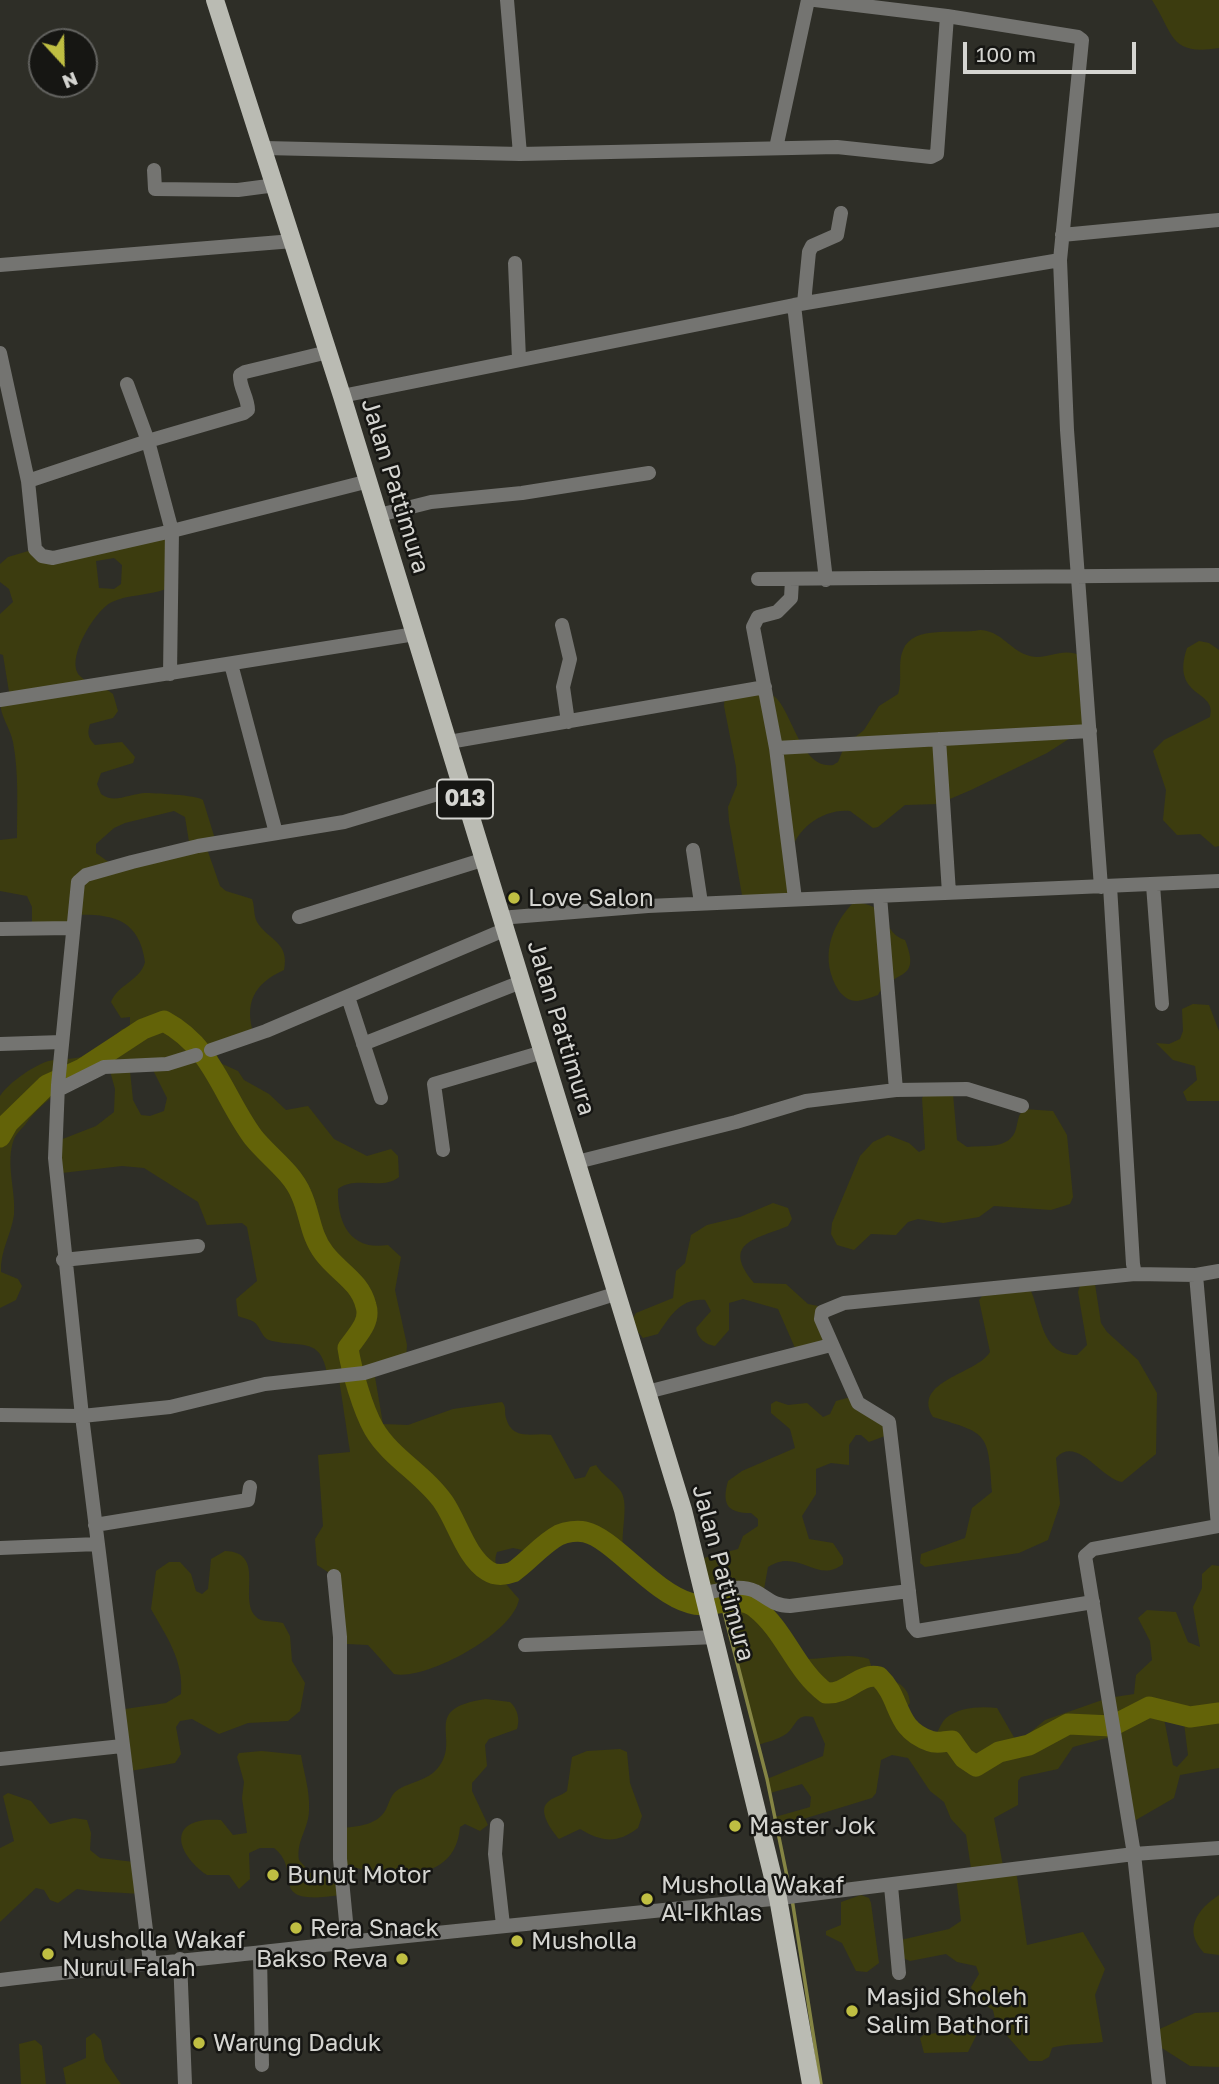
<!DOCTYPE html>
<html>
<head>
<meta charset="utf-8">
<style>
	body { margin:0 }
	#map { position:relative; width:1219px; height:2084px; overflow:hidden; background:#2e2e27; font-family:"Golos Text",sans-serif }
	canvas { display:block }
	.north { position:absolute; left:28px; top:28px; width:70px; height:70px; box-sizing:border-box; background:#161613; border:2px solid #62625f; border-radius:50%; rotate:158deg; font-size:19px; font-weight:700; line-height:28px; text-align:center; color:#d5d5d1 }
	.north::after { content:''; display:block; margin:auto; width:24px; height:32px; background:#bfbe42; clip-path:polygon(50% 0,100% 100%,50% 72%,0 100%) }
	.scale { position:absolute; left:963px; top:42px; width:173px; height:32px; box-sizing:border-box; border:4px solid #d5d5d1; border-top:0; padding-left:9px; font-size:21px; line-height:24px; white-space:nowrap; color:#d5d5d1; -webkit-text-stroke:5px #161613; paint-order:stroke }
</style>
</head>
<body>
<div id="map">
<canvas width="1219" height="2084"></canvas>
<div class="north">N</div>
<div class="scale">100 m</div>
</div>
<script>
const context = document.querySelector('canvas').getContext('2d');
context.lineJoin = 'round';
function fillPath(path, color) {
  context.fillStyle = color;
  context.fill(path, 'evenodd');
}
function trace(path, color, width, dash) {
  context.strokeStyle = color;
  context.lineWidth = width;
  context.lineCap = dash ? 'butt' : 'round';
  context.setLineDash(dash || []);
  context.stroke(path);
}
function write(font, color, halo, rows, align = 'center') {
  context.font = font + ' "Golos Text",sans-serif';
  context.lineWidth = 5;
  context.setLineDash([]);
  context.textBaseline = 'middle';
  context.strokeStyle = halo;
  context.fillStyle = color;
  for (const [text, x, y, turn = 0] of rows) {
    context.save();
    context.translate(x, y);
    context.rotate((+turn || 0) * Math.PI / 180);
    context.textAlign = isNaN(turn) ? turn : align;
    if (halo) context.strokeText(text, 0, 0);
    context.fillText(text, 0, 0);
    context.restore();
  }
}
const green = new Path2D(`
	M1152 0H1219V48C1169 56 1174 34 1152 0Z
	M172 531 166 589C148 596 129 594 112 602 96 609 64 660 80 676 88 685 104 686 113 694L118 711 113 718 90 724C87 733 88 738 95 745L122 742 135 757 133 763 101 773 97 784 101 794C114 804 129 794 144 793 154 793 197 795 203 800L215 839 206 846 220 886 226 891 252 899C255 906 253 914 257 922 268 940 290 942 284 970 253 984 244 1004 254 1035L217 1047 218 1062 238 1071 244 1080 269 1094 286 1110 308 1106 334 1139 367 1156 391 1149 398 1156 399 1177C382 1191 356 1175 338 1189 337 1223 350 1251 388 1245L401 1257 395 1290 407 1345 406 1360 374 1371 383 1424 408 1425 453 1409 502 1402C507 1408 504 1411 506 1418 513 1442 533 1432 551 1435L575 1479 585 1477 590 1467 596 1465C603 1476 611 1479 619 1489 630 1500 621 1530 623 1545L615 1552C583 1524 568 1525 536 1553L513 1548 497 1552C490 1569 508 1586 519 1599 514 1633 426 1681 394 1674L368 1645 347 1644 340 1637 334 1576 317 1565 315 1539 323 1526 318 1455 350 1452 339 1379H328C322 1336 304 1348 272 1341 263 1339 262 1332 257 1325 253 1319 244 1319 238 1316L236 1299 257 1281 247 1227 242 1223 207 1225 198 1202 144 1168 122 1166 62 1173 55 1142 96 1126 114 1112 115 1089 110 1071H130L133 1100 141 1115 150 1116 164 1111 167 1098 150 1064C104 1063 55 1086 27 1122 23 1128 17 1132 14 1139 5 1163 16 1190 14 1215 11 1235 0 1251 1 1272L18 1279 22 1286 16 1300 0 1308V1096C8 1083 39 1061 54 1060 76 1058 93 1058 112 1045L113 1038 122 1029 130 1028V1017L121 1018 111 1002C118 984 140 981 145 962 139 918 111 914 74 915L72 928 32 929V907L27 896 0 891V840L17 838C17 807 19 773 13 742 10 727 0 717 0 700L10 698 3 655 0 654V614L13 602 9 589 0 582V564L8 557 35 549 42 556ZM114 558 122 565 121 584 114 589 99 588 96 561ZM174 811 185 817 190 848 110 863 96 853V844L114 828 125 823Z
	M980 630C1000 631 1007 646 1024 654 1046 664 1060 644 1084 657L1089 726 1047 753 971 790 938 804 905 805 878 827 873 828 850 811C825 808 795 828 791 854 788 868 789 885 789 900L743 901 729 821 728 807 737 785 736 767 724 706 725 693C738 693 758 690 770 694 791 701 798 770 833 765L838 762 845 745 864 730 879 706 898 694C903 680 897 664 903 650 913 624 958 635 980 630Z
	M1199 641 1209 643 1219 650V846L1215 847 1200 834 1177 835 1163 820 1166 790 1153 751 1164 740 1210 717C1218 689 1170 699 1187 648Z
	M854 902C895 906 879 931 905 940 922 983 894 968 878 995 872 997 864 1000 857 1001 849 1001 844 997 839 991 819 960 830 926 854 902Z
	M1193 1004 1209 1005 1219 1031V1101H1187L1183 1092 1197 1080 1195 1066 1173 1060 1156 1043 1169 1044 1180 1039 1183 1031 1182 1009Z
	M925 1094H953L957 1140 967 1147C984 1145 1010 1150 1016 1129 1018 1121 1018 1115 1024 1109L1053 1111 1067 1135 1073 1197 1070 1204 1051 1210 994 1206 979 1217 943 1223 918 1219 908 1222 896 1235 871 1234 854 1250 837 1245 831 1234 832 1223 860 1156 873 1142 888 1135 909 1143 919 1152 925 1149 922 1098Z
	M773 1203 788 1208 792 1219 788 1226C757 1239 720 1242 754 1283L786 1284 808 1304 818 1306 831 1345 795 1348 778 1309 743 1299 729 1303V1330L715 1346C706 1345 697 1338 696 1328L711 1311 705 1300C680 1298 670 1317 658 1334L643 1338 638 1332 633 1318 636 1313 673 1298 676 1271 685 1263 691 1235 707 1225 740 1217Z
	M1095 1284 1101 1323 1107 1332 1138 1360 1157 1393 1156 1454 1122 1482C1101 1479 1077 1435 1056 1458L1060 1504 1048 1540 1019 1553 925 1567 920 1563 921 1554 965 1538 972 1508 992 1492C988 1432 989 1434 933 1417 911 1381 977 1374 990 1352L979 1300 983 1295 1031 1291C1042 1317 1041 1355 1077 1355L1087 1345 1078 1292 1080 1285Z
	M847 1398 857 1399 885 1417V1436L869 1442 861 1435H856L849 1445V1465L831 1463 816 1469V1494L802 1516 809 1539 833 1543 843 1558V1564C817 1585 799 1547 768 1567L764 1589 705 1593 696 1560 738 1549 743 1536 758 1526V1519L751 1513C729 1513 721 1506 728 1481L742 1471 795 1448 790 1429 771 1413V1404L776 1401 788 1405 807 1403 823 1417 830 1414 836 1401Z
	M225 1551C270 1552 233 1607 261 1620 267 1622 276 1621 283 1623L290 1636 292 1661 305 1683 300 1711 288 1721 248 1723 219 1734 192 1719 180 1721 176 1727 181 1754 175 1763 125 1772 118 1710 166 1703 181 1694C184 1660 166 1636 151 1609L156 1571 169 1562H180L191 1574 196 1591 202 1594 208 1589 211 1559Z
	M1212 1565 1219 1566V1768L1180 1775 1174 1798 1129 1824 1114 1736 1073 1747 1058 1769 1021 1777 1018 1781V1805L994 1818 1004 1871 1016 1870 1027 1945 1083 1932 1105 1969 1095 1995 1103 2042C1089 2044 1061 2044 1052 2048L1049 2057 1042 2061H1029L996 2023 993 2010 975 1998 971 1987 979 1974 976 1966 957 1962 946 1954 910 1961 898 1956 896 1941 949 1929 961 1921 956 1877 972 1875 966 1835 951 1819 944 1802 930 1791 908 1758 892 1755 881 1760 876 1793 872 1798 777 1827 775 1817 810 1807 811 1797 802 1784 770 1793 767 1779 823 1756 825 1744 813 1717C795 1713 797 1726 786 1734 778 1740 766 1742 758 1745L722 1604C757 1594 782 1629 795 1658 820 1662 844 1651 869 1659L874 1675C891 1679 909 1683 910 1703L899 1716 906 1727 929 1741C939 1735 938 1726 946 1718 959 1707 981 1706 997 1708L1015 1739 1021 1740 1045 1720 1108 1698 1134 1694 1136 1675 1152 1660 1150 1641 1138 1618 1147 1610 1176 1612 1188 1642 1200 1647 1193 1607 1202 1588V1574ZM1162 1708 1183 1715 1188 1755 1177 1767 1173 1765Z
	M486 1699 510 1702C518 1709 520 1720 517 1729L489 1739 485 1745 487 1766 472 1783V1791L488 1825 480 1831 465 1824 460 1827C455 1887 388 1876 344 1865L340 1828C357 1827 380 1825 387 1807 390 1800 392 1793 399 1789 411 1782 428 1780 437 1769 464 1739 417 1709 486 1699Z
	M620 1749 627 1752 630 1783 642 1816 638 1828C617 1844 602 1842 580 1829L559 1839C552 1831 538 1812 547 1803 552 1797 561 1796 567 1791L572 1757 587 1751Z
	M262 1751 301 1755C304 1774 310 1790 309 1810 309 1828 296 1841 299 1860L314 1877 336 1876 341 1895C262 1907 305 1872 274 1848H260L249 1853 250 1879 239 1889 229 1875H207C173 1851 168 1816 221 1820L233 1835 247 1833 242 1798 244 1782 237 1757 239 1753Z
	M8 1793 31 1801 50 1824 74 1818 87 1820 91 1833 90 1850 100 1858 134 1862 141 1894C119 1892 98 1893 77 1889L58 1903 50 1900 44 1890 36 1888 0 1922V1848L14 1841 3 1796Z
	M861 1895 869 1898 871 1903 879 1963 867 1972 856 1971 842 1943 826 1935V1931L841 1925V1902Z
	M1219 1895V1955L1204 1953C1182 1929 1198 1909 1219 1895Z
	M1219 2012V2067L1190 2066 1154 2043 1153 2032 1195 2013Z
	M977 2019 981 2026 968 2052 924 2053 920 2038 924 2035 966 2028Z
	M94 2033 101 2040 105 2061 121 2084H66L63 2068 86 2058V2038Z
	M35 2040 42 2046 46 2084H21L19 2044Z`);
const stream = new Path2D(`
	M722 1604 767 1779 790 1891
	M792 1899 821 2084`);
const river = new Path2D(`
	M0 1137 8 1123 47 1085 82 1069 143 1029 164 1021C214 1048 222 1095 253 1137 268 1156 292 1172 301 1194 310 1213 310 1235 324 1253 338 1272 360 1281 366 1306 371 1322 357 1335 348 1348 351 1369 363 1410 374 1429 391 1458 425 1475 444 1503 458 1524 466 1557 488 1571 496 1576 505 1575 513 1572 529 1561 542 1544 559 1535 566 1532 577 1530 585 1532 613 1538 652 1592 690 1603 712 1610 737 1592 756 1608 786 1632 795 1670 826 1693 848 1695 859 1672 879 1677 902 1699 894 1729 930 1741 937 1744 945 1741 952 1741L964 1758 976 1766 999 1752 1029 1745 1068 1724 1112 1726 1149 1707 1190 1717 1219 1713`);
const minor = new Path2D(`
	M507 0 520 154
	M815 0 947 16 1078 37 1082 40 1060 260 1067 430 1101 887
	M265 148 520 154 837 147 931 157 937 154 947 16
	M776 148 808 0
	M154 170 155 189 238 190 276 185
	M1062 235 1219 220
	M515 263 519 359
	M0 265 293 241
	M804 303 809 252 812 246 837 235 841 213
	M794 305 826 580
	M0 353 28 481 35 549 42 556 53 558 172 531 369 481
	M127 384 148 441 244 413 248 410C248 397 239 387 240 375L245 372 328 352
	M342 396 794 305 1060 260
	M28 481 148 441 172 531 170 674
	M379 515 431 502 522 493 649 473
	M758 579 1219 575
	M792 580 791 598 777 612 758 617 753 627 776 748 795 899
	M562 625 570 659 563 687 568 722
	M231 664 276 833
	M0 700 415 634
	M939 739 949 893
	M449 742 765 687
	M776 748 1090 731
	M693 850 701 903
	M1153 885 1162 1004
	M1110 886 1133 1264 1135 1274 1196 1275 1218 1526 1093 1549 1085 1556 1134 1854 1159 2084
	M299 917 482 860
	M500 918 648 906 1219 881
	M1 929 72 928
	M348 997 381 1098
	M0 1044 62 1042
	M363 1044 521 982
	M211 1050 266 1031 504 930
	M58 1090 104 1067 167 1064 196 1055
	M896 1090 967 1089 1022 1106
	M443 1150 434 1084 543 1052
	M577 1162 736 1122 806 1101 896 1090 880 896
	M63 1260 198 1246
	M1196 1275 1219 1271
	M647 1392 831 1345
	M0 1415 82 1416 55 1158 58 1085 78 882 86 875 132 862 198 846 344 822 461 787
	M95 1525 248 1500 250 1487
	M0 1548 98 1544
	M334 1576 340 1637V1859L348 1942
	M705 1593C721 1590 740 1584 755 1591 768 1598 774 1606 790 1606L909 1591
	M1093 1602 917 1631 913 1626 889 1422 858 1403 821 1319 822 1312 844 1303 1135 1274
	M525 1645 716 1637
	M0 1759 122 1746
	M497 1825 495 1854 503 1925
	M891 1886 899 1973
	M260 1954 262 2065
	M180 1959 185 2084
	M150 1962 82 1416 170 1407 265 1384 364 1373 618 1293
	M0 1980C116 1966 233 1957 348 1942L772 1899 1134 1854 1219 1848`);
const major = new Path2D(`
	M215 0 342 396 683 1510 778 1898 811 2084`);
const markers = [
	[514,898,7,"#bfbe42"],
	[735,1826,7,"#bfbe42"],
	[273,1875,7,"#bfbe42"],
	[647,1899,7,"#bfbe42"],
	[296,1928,7,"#bfbe42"],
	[517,1941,7,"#bfbe42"],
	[48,1954,7,"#bfbe42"],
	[402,1959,7,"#bfbe42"],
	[852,2011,7,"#bfbe42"],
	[199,2043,7,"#bfbe42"]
];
const shields = [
	[465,799,56]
];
const shieldNames = [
	["013",465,799]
];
const streetNames = [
	["Jalan Pattimura",395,486,73],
	["Jalan Pattimura",561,1028,73],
	["Jalan Pattimura",723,1573,75]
];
const poiNames = [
	["Love Salon",528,898],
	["Master Jok",749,1826],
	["Bunut Motor",287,1875],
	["Musholla Wakaf",661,1885],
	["Al-Ikhlas",661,1913],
	["Rera Snack",310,1928],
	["Musholla Wakaf",62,1940],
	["Nurul Falah",62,1968],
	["Musholla",531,1941],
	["Bakso Reva",388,1959,"right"],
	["Masjid Sholeh",866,1997],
	["Salim Bathorfi",866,2025],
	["Warung Daduk",213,2043]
];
fillPath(green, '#3c3c0f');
trace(stream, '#858544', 3.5);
trace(river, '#636308', 21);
trace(minor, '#747471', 14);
trace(major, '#babbb3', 18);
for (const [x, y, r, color] of markers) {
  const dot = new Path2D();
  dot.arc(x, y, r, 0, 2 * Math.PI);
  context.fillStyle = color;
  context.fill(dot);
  trace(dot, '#161613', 2.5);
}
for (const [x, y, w] of shields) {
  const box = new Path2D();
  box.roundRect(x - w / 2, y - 19.5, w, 39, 5);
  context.fillStyle = '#161613';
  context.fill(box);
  trace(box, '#d5d5d1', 2);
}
write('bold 23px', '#d5d5d1', null, shieldNames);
write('24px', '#d5d5d1', '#161613', streetNames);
write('24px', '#d5d5d1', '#161613', poiNames, 'left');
</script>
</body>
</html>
